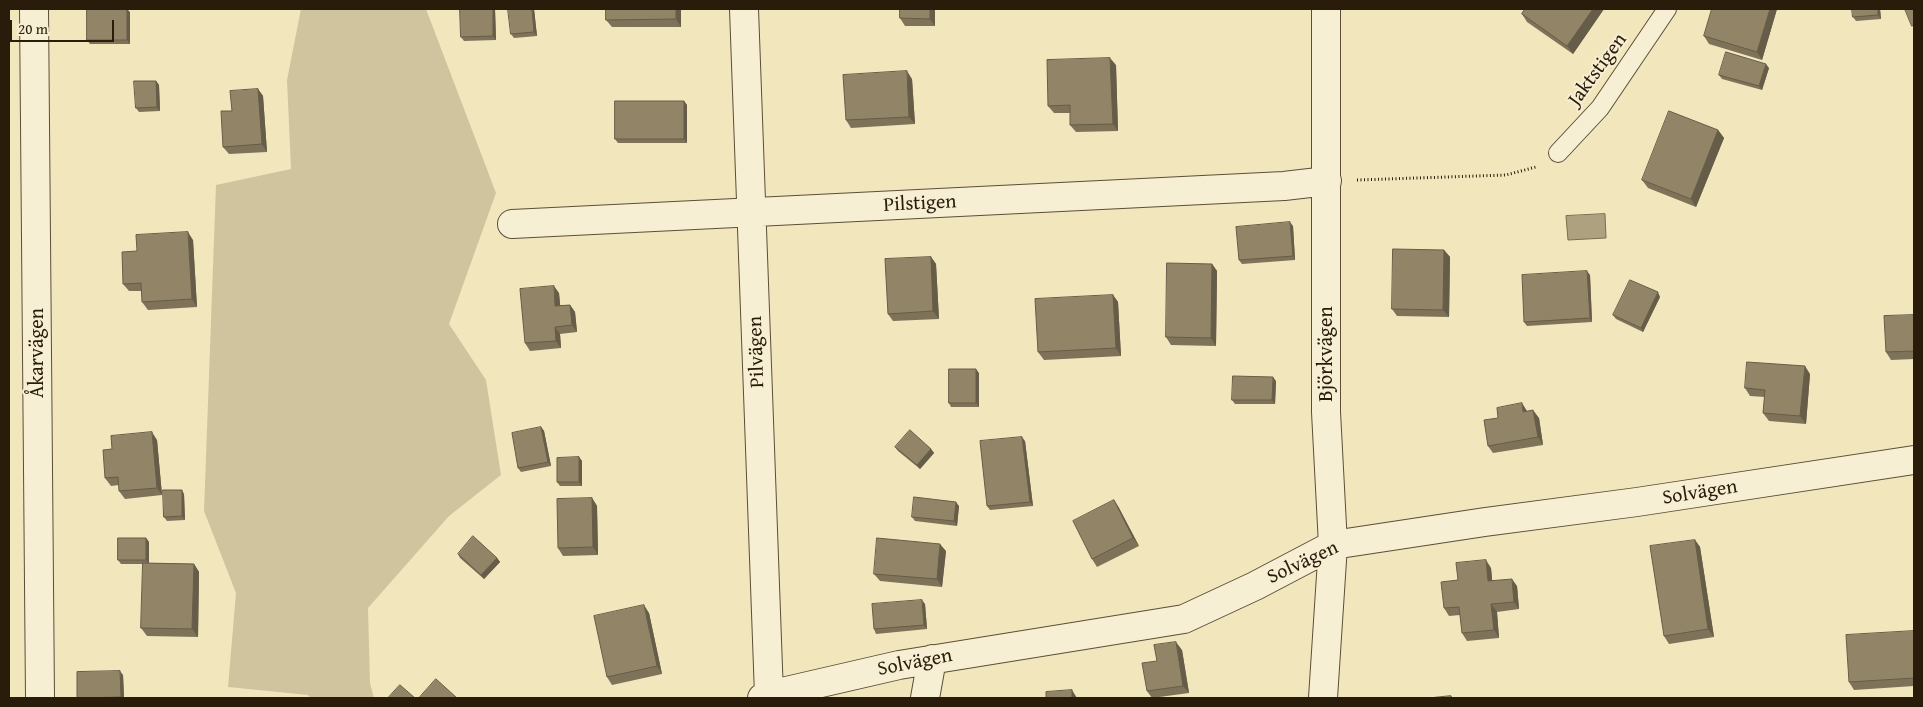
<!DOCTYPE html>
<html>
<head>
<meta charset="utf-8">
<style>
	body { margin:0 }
	#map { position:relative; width:1923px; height:707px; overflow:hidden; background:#f2e6bd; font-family:"Gentium Book Plus",serif }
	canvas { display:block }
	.frame { position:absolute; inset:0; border:10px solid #2a1c0a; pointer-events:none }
	.scale { position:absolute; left:10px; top:20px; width:104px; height:22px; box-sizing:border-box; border:2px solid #2a1c0a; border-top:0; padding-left:6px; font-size:15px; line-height:18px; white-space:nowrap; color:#2a1c0a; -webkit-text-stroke:4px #f7efd4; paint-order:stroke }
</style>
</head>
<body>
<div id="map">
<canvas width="1923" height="707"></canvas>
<div class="frame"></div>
<div class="scale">20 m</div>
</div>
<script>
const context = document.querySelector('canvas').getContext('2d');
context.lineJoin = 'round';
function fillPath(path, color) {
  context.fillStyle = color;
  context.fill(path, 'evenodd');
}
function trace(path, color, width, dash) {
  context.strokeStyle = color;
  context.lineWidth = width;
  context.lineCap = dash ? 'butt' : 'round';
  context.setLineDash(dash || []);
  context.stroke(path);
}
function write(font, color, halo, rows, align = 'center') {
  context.font = font + ' "Gentium Book Plus",serif';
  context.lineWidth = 4;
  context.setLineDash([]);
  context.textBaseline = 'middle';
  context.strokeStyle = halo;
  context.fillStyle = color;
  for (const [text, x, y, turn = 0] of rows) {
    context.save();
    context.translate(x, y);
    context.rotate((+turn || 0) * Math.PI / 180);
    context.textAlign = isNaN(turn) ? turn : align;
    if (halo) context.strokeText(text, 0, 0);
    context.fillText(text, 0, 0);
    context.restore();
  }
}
const green = new Path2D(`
	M301 9H426L496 193 449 324 486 380 501 475 449 516 368 608 370 683 374 698H310L308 695 228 687 236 593 204 511 216 185 291 169 287 80Z`);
const water = new Path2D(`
	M1605 214 1606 238 1568 240 1566 216Z`);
const path = new Path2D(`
	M1357 180 1506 175 1536 167`);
const service = new Path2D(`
	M1558 153 1600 108 1667 9`);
const minor = new Path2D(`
	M34 9 40 698
	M744 9 769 695
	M512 224 1284 186 1327 181
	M762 698 769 695 899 665 1184 619 1255 586 1333 545 1485 522 1637 502 1914 460
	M925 698 932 659
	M1323 698 1333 545 1326 412V9`);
const wall = new Path2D(`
	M460 9H495L496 40 464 41 461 37Z
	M534 9 537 36 514 38 511 34Z
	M606 9H681V27H612L606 20Z
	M935 9V26H905L900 18Z
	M1525 9H1604L1573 54 1527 22 1522 14Z
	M1712 9H1777L1762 60 1709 44 1704 36Z
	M1880 9 1881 19 1856 21 1853 17Z
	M130 12V44H90L87 40Z
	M1116 65 1118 131 1076 132 1070 125V113H1054L1048 106Z
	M1769 68 1762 90 1722 79 1719 75Z
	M912 79 915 124 851 128 846 120Z
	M156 81 159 85 160 111 139 112 136 108Z
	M258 89 263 96 267 152 229 154 223 147 232 111Z
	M684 101 687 105V143H618L615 139Z
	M1718 130 1724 138 1696 207 1648 188 1642 180Z
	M1293 226 1295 260 1242 264 1239 260Z
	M193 240 197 307 148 310 142 302V291H129L123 284 137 251Z
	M1444 250 1450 257 1449 317 1397 316 1392 309Z
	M931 257 936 264 939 319 893 321 888 314Z
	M1212 264 1217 271 1216 346 1171 345 1166 337Z
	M1590 275 1592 322 1527 326 1524 322Z
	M559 293 560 305H570L575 312 577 332 560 334 561 348 530 351 525 343Z
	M1113 295 1118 302 1121 356 1044 360 1038 352Z
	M1660 297 1643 332 1616 319 1613 315Z
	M1914 315V359L1891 360 1886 352Z
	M979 373V407H951L949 403Z
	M1810 374 1806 424 1769 421 1763 413 1765 397 1750 396 1745 388Z
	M1276 381 1275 404H1235L1232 400Z
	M1527 411 1539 418 1543 445 1493 453 1488 446 1498 418Z
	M541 427 544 431 551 466 521 472 518 468Z
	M157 440 162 495 125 499 119 491V485L111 486 105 478 112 449Z
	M1025 441 1033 506 990 510 987 506Z
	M895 447 931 449 934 453 920 469 898 451Z
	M579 457 582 461V486H560L557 482Z
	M184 494 185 520 167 521 164 517Z
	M592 498 597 506 598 555 563 556 558 548Z
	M1114 500 1119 508 1139 546 1097 567 1092 559Z
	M959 506 957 526 915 521 912 517Z
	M146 538 149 542V563L194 564 199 572 198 637 147 636 141 628 143 564H121L118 560Z
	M1695 540 1700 547 1714 637 1669 644 1664 636Z
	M946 551 942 587 880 581 874 574Z
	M458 554 497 558 500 562 484 579 460 558Z
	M1491 568 1492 581 1517 586 1519 609 1497 612 1499 638 1467 641 1462 633 1460 615 1449 616 1444 608 1458 580Z
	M925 604 927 629 876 634 874 629Z
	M649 613 662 674 612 685 607 677Z
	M1914 631V686L1854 690 1849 682Z
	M1182 650 1189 693 1152 698 1147 691 1157 661Z
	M123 675 124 698H77Z`);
const shadedWall = new Path2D(`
	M127 9 130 12V44L127 40Z
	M493 9H495L496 40 493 36Z
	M532 9H534L537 36 534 32Z
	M676 9H681V27L676 19Z
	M930 9H935V26L930 19Z
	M1593 9H1604L1573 54 1567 46Z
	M1770 9H1777L1762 60 1757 52Z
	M1878 9H1880L1881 19 1878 15Z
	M1110 58 1116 65 1118 131 1113 124Z
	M1766 64 1769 68 1762 90 1759 86Z
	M907 71 912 79 915 124 909 117Z
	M156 81 159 85 160 111 157 107Z
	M258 89 263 96 267 152 262 144Z
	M684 101 687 105V143L684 139Z
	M1718 130 1724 138 1696 207 1691 199Z
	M1290 222 1293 226 1295 260 1293 256Z
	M188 232 193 240 197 307 192 299Z
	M1444 250 1450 257 1449 317 1443 310Z
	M931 257 936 264 939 319 933 311Z
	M1212 264 1217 271 1216 346 1211 338Z
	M1587 271 1590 275 1592 322 1590 318Z
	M554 286 559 293 561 314 555 306Z
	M1658 292 1660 297 1643 332 1641 328Z
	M1113 295 1118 302 1121 356 1116 348Z
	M570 305 575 312 577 332 572 325Z
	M555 327 560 334 561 348 556 341Z
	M1805 366 1810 374 1806 424 1800 416Z
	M976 369 979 373V407L976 403Z
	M1273 377 1276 381 1275 404 1272 400Z
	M1522 403 1527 411 1523 412Z
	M1533 410 1539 418 1543 445 1538 437Z
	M541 427 544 431 551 466 548 462Z
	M152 432 157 440 162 495 157 488Z
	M1022 437 1025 441 1033 506 1030 502Z
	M931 449 934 453 920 469 917 465Z
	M579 457 582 461V486L579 482Z
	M182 490 184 494 185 520 182 516Z
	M592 498 597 506 598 555 593 547Z
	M1114 500 1119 508 1139 546 1133 538Z
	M956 502 959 506 957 526 954 521Z
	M146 538 149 542V564L146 560Z
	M1695 540 1700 547 1714 637 1708 629Z
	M940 544 946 551 942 587 937 579Z
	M497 558 500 562 484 579 481 575Z
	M1486 560 1491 568 1493 589 1488 581Z
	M194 564 199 572 198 637 192 629Z
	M1512 579 1517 586 1519 609 1514 602Z
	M922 600 925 604 927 629 924 625Z
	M1491 604 1497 612 1499 638 1494 630Z
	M644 605 649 613 662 674 657 666Z
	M1176 642 1182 650 1189 693 1183 686Z
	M120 671 123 675 124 698H122L121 697Z
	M1072 690 1077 698H1072Z`);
const building = new Path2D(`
	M87 9H127V40H87Z
	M460 9H493V36L461 37Z
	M508 9H532L534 32 511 34Z
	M606 9H676V19L606 20Z
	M900 9H930V19L900 18Z
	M1525 9H1593L1567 46 1522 14Z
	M1712 9H1770L1757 52 1704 36Z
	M1852 9H1878V15L1853 17Z
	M1905 9H1914V25L1912 26Z
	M1726 52 1766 64 1759 86 1719 75Z
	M1110 58 1113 124 1070 125V105L1048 106 1047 60Z
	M907 71 909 117 846 120 843 75Z
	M134 81H156L157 107 136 108Z
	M258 89 262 144 223 147 221 111H232L230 91Z
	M615 101H684V139H615Z
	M1669 111 1718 130 1691 199 1642 180Z
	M1290 222 1293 256 1239 260 1236 227Z
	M188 232 192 299 142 302 141 283 123 284 122 252 137 251 136 235Z
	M1393 249 1444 250 1443 310 1392 309Z
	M931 257 933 311 888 314 885 259Z
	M1167 263 1212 264 1211 338 1166 337Z
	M1587 271 1590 318 1524 322 1522 275Z
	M1630 280 1658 292 1641 328 1613 315Z
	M554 286 555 306 570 305 572 325 555 327 556 341 525 343 520 289Z
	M1113 295 1116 348 1038 352 1035 299Z
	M1914 315V351L1886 352 1884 316Z
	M1747 362 1805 366 1800 416 1763 413 1765 390 1745 388Z
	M949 369H976V403H949Z
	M1233 376 1273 377 1272 400H1232Z
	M1522 403 1523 412 1533 410 1538 437 1488 446 1484 420 1498 418 1497 408Z
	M541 427 548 462 518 468 512 433Z
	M910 430 931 449 917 465 895 447Z
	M152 432 157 488 119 491 118 477 105 478 103 450 112 449 111 436Z
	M1022 437 1030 502 987 506 980 441Z
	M579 457V482H557V458Z
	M163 490H182V516L164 517Z
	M914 497 956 502 954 521 912 517Z
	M592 498 593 547 558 548 557 499Z
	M1114 500 1133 538 1092 559 1073 521Z
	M473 536 497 558 481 575 458 554Z
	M118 538H146V560H118Z
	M877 538 940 544 937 579 874 574Z
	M1695 540 1708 629 1664 636 1650 546Z
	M1486 560 1488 581 1512 579 1514 602 1491 604 1494 630 1462 633 1459 607 1444 608 1441 582 1458 580 1456 563Z
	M143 563 194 564 192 629 141 628Z
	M922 600 924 625 874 629 872 604Z
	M644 605 657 666 607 677 594 616Z
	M1914 631V678L1849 682 1846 635Z
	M1176 642 1183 686 1147 691 1142 663 1157 661 1154 645Z
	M120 671 121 697 77 698V672Z
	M436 679 457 698H419Z
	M400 685 415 698H388Z
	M1072 690V698H1046V692Z
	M1451 696 1452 698H1429Z`);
const streetNames = [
	["Jaktstigen",1598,70,-54],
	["Pilstigen",920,204,-3],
	["Pilvägen",757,352,-92],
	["Åkarvägen",38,353,-90],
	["Björkvägen",1327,354,-90],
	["Solvägen",1700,493,-9],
	["Solvägen",1303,563,-25],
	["Solvägen",915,663,-11]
];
fillPath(green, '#d0c49f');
fillPath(water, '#aea180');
trace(water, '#796c51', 1);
trace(service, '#5c4e37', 20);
trace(minor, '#5c4e37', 30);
trace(path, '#2a1c0a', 3, [1, 2.5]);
trace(service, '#f7efd4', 18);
trace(minor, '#f7efd4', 28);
fillPath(wall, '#7e7259');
fillPath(shadedWall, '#665d48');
fillPath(building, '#928567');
trace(building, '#665d48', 1);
write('20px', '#2a1c0a', '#f7efd4', streetNames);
</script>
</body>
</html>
